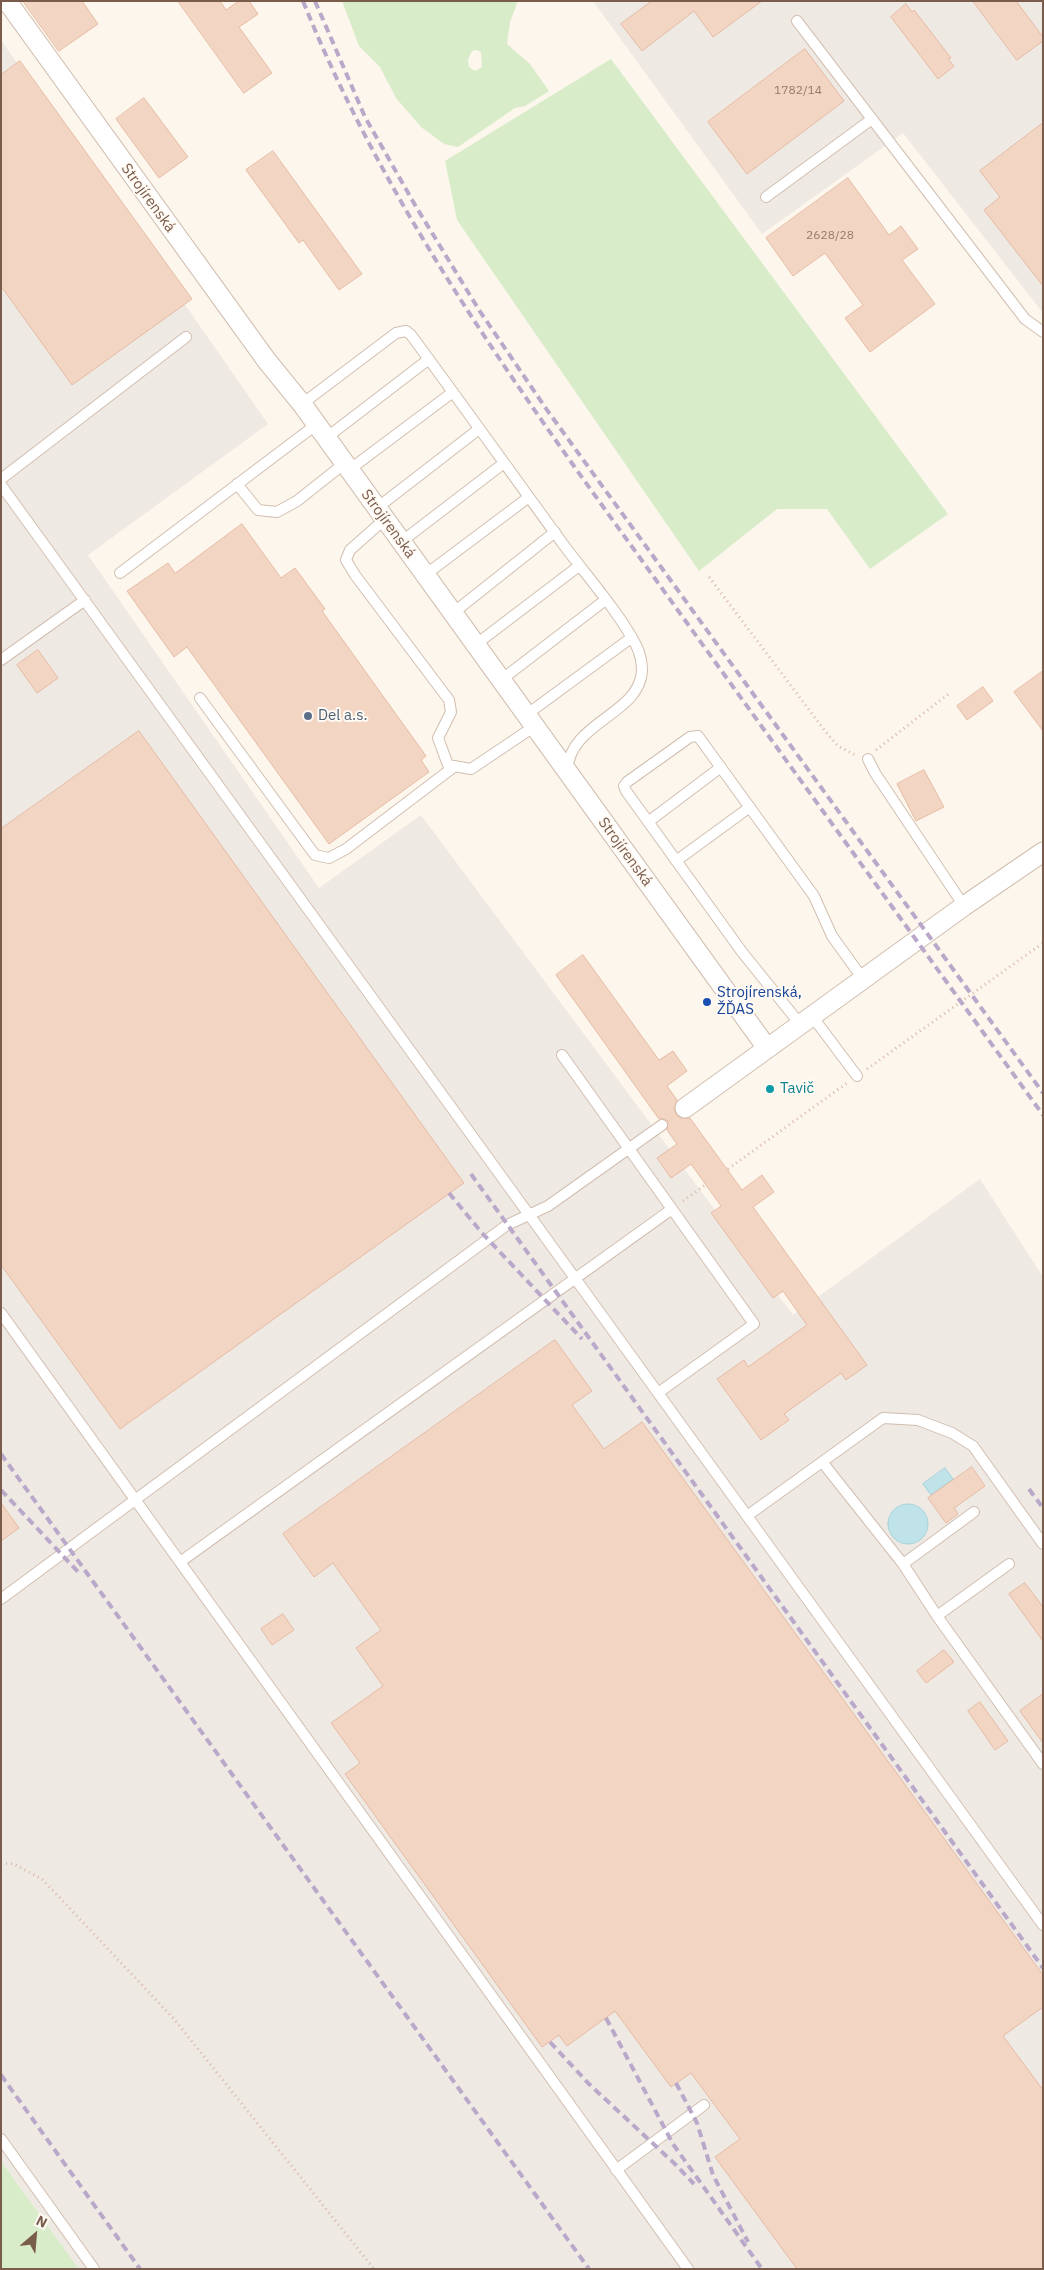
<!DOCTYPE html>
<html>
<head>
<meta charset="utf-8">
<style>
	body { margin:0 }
	#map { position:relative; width:1044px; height:2270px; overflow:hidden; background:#fdf6ec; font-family:"IBM Plex Sans",sans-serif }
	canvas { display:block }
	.frame { position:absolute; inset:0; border:2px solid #7a5c4d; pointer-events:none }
	.north { position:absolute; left:10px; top:2210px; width:50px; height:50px; -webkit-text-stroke:4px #fffaf3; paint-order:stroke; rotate:27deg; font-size:14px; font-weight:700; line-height:20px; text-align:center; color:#7a5c4d }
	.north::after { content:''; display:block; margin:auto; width:18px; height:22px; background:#7a5c4d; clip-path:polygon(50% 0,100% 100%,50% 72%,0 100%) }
</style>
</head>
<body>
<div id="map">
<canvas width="1044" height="2270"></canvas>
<div class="frame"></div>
<div class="north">N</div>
</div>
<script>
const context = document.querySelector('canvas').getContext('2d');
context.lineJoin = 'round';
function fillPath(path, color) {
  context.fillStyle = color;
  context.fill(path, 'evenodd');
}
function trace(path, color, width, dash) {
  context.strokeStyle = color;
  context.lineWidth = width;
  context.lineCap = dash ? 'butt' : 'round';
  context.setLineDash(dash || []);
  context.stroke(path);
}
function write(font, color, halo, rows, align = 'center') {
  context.font = font + ' "IBM Plex Sans",sans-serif';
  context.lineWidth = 4;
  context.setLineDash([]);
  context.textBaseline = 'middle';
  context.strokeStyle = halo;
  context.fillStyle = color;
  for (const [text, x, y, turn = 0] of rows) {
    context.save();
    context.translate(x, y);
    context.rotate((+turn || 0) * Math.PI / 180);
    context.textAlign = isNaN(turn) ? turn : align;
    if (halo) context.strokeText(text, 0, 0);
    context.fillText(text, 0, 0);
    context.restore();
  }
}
const industrial = new Path2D(`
	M593 1H1043V313L903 133 762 234Z
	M1 40 268 424 88 555 319 888 421 815 793 1315 980 1179 1043 1277V2269H79L1 2161Z`);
const green = new Path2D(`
	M342 1H518L510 22 507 44 530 64 549 91 525 106 515 108 458 147 444 144 421 127 396 98 380 67 359 46ZM476 50 481 52 482 67 475 71 469 67 468 60 472 51Z
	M611 59 948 514 870 569 827 509H777L699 571 457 220 445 161Z
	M1 2161 79 2269H1Z`);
const water = new Path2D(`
	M945 1468 953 1479 931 1495 923 1484Z
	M888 1524a20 20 0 1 1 40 0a20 20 0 1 1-40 0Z`);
const building = new Path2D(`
	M23 1H82L98 24 59 51Z
	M178 1H220L226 10 239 1H249L258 14 239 27 272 73 244 93Z
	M652 1H762L713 37 694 11 642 51 621 24Z
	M973 1H1016L1043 37V41L1017 60Z
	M906 4 912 12 914 10 951 58 948 59 954 66 938 79 891 17Z
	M805 49 844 101 747 174 708 122Z
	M20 61 192 299 72 385 1 286V75Z
	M144 98 188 157 159 178 116 119Z
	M1043 123V286L984 210 1000 197 980 171Z
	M273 151 362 274 339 290 303 240 299 243 246 170Z
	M848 178 889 235 901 226 918 249 902 260 935 304 870 352 845 318 863 305 825 253 793 276 766 238Z
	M242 524 281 578 295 568 325 609 322 611 426 756 421 760 429 772 329 844 187 647 174 657 127 591 168 563 175 573Z
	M38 650 58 678 37 693 17 665Z
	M1043 671V731L1014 692Z
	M983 687 993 701 967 720 957 706Z
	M139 731 464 1183 120 1429 1 1265V829Z
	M924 770 944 807 916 821 897 784Z
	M583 955 659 1060 673 1051 687 1071 667 1086 677 1100 674 1109 676 1115 681 1118H690L742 1190 762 1175 774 1192 753 1207 867 1365 846 1380 841 1373 784 1414 789 1420 761 1440 717 1379 744 1360 748 1367 807 1325 783 1291 773 1298 711 1213 721 1206 691 1164 671 1178 657 1158 677 1144 667 1130 668 1121 664 1119H659L556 975Z
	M555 1340 592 1391 572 1405 604 1449 642 1422 1043 1975V2007L1003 2036 1043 2090V2269H797L715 2157 740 2139 691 2073 671 2087 615 2011 567 2046 559 2035 542 2047 345 1774 360 1763 331 1723 383 1686 356 1648 381 1630 333 1563 314 1577 283 1534Z
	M972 1467 985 1486 954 1508 958 1514 946 1523 928 1498Z
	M1 1503 19 1528 1 1541Z
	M1025 1583 1043 1607V1641L1009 1594Z
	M283 1614 294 1630 272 1645 261 1629Z
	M944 1650 954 1662 926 1683 917 1671Z
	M1043 1694V1743L1020 1711Z
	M980 1702 1008 1741 995 1750 968 1711Z`);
const path = new Path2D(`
	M709 577 825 731 838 746 857 756
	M876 750 951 692
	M867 1069 1043 943
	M728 1169 847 1083
	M683 1201 705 1185
	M1 1863 14 1864 42 1879 174 2019 374 2269`);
const lane = new Path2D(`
	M797 21 1025 319 1043 332
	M766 197 872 119
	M302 404 396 333 406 331 411 335C462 404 512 474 563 544 586 575 618 611 636 645 640 653 642 662 642 671 639 715 571 721 567 770
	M326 438 429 359
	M349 470 453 392
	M1 479 186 337
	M237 484 258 510 277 512 297 501 345 463
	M1 485 1043 1925
	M377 508 479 429
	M385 519 350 550 346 560 355 575 449 700 451 712 438 738 448 765 471 769 535 726
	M401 542 504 463
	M120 573 317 424
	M425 575 529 497
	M453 613 555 532
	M475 645 579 566
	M1 660 85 600
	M501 680 604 601
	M200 698 315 855 329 858 346 849 455 766
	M526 715 631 638
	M868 759 875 773 964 906
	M648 822 721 767
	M676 861 750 807
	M812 1016 857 1076
	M800 1024 742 952 626 791 624 786 627 782 690 737 698 736 814 896 832 936 863 979
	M562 1055 754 1324 658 1393
	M1 1313 688 2269
	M823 1463 903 1564 937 1616 1043 1764
	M747 1516 883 1418 918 1420 952 1433 973 1446 1043 1544
	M180 1562 672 1209
	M903 1564 974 1512
	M1 1599 507 1225 548 1206 662 1125
	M937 1616 1009 1564
	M1 2139 94 2269
	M616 2170 704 2105`);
const street = new Path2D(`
	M7 1 267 361 302 404 767 1048
	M685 1108 964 906 1043 852`);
const rail = new Path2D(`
	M303 1C388 213 523 396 656 580 785 759 914 937 1043 1115
	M315 1 365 117 415 205 479 310 547 410 1043 1093
	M471 1174 1043 1968
	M449 1193 482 1233 582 1339
	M1 1454 589 2269
	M1029 1489 1043 1508
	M1 1490 81 1575
	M606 2018 673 2144 762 2269
	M550 2042 589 2084 675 2164 694 2184
	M1 2075 140 2269
	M676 2083 697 2123 713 2175 748 2242`);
const markers = [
	[308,716,5,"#5c6f8a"],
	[707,1002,5,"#1a4fb4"],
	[770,1089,5,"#0f9aa8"]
];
const numberNames = [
	["1782/14",798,91],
	["2628/28",830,236]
];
const streetNames = [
	["Strojírenská",148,198,54],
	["Strojírenská",388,524,54],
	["Strojírenská",625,852,54]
];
const serviceNames = [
	["Del a.s.",318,716]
];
const transitNames = [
	["Strojírenská,",717,993],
	["ŽĎAS",717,1010]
];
const cultureNames = [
	["Tavič",780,1089]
];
fillPath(industrial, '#efe9e4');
fillPath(green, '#d8ecc9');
fillPath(water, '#bfe3e8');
trace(water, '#a5d3da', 1);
fillPath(building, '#f3d5c3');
trace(building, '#e6bba3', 1);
trace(lane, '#d1beb0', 12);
trace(street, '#d1beb0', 21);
trace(path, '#d9b8a5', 3, [1, 4]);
trace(lane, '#fff', 10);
trace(street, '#fff', 19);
trace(rail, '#b9a8c9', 4, [8, 5]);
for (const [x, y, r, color] of markers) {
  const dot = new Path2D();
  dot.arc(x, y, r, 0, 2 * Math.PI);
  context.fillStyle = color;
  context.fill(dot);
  trace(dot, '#fffaf3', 2);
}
write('12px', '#987a6a', null, numberNames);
write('15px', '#7a5c4d', '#fffaf3', streetNames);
write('15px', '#4e5e75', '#fffaf3', serviceNames, 'left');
write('15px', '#164399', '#fffaf3', transitNames, 'left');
write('15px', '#0d838f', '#fffaf3', cultureNames, 'left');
</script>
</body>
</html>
